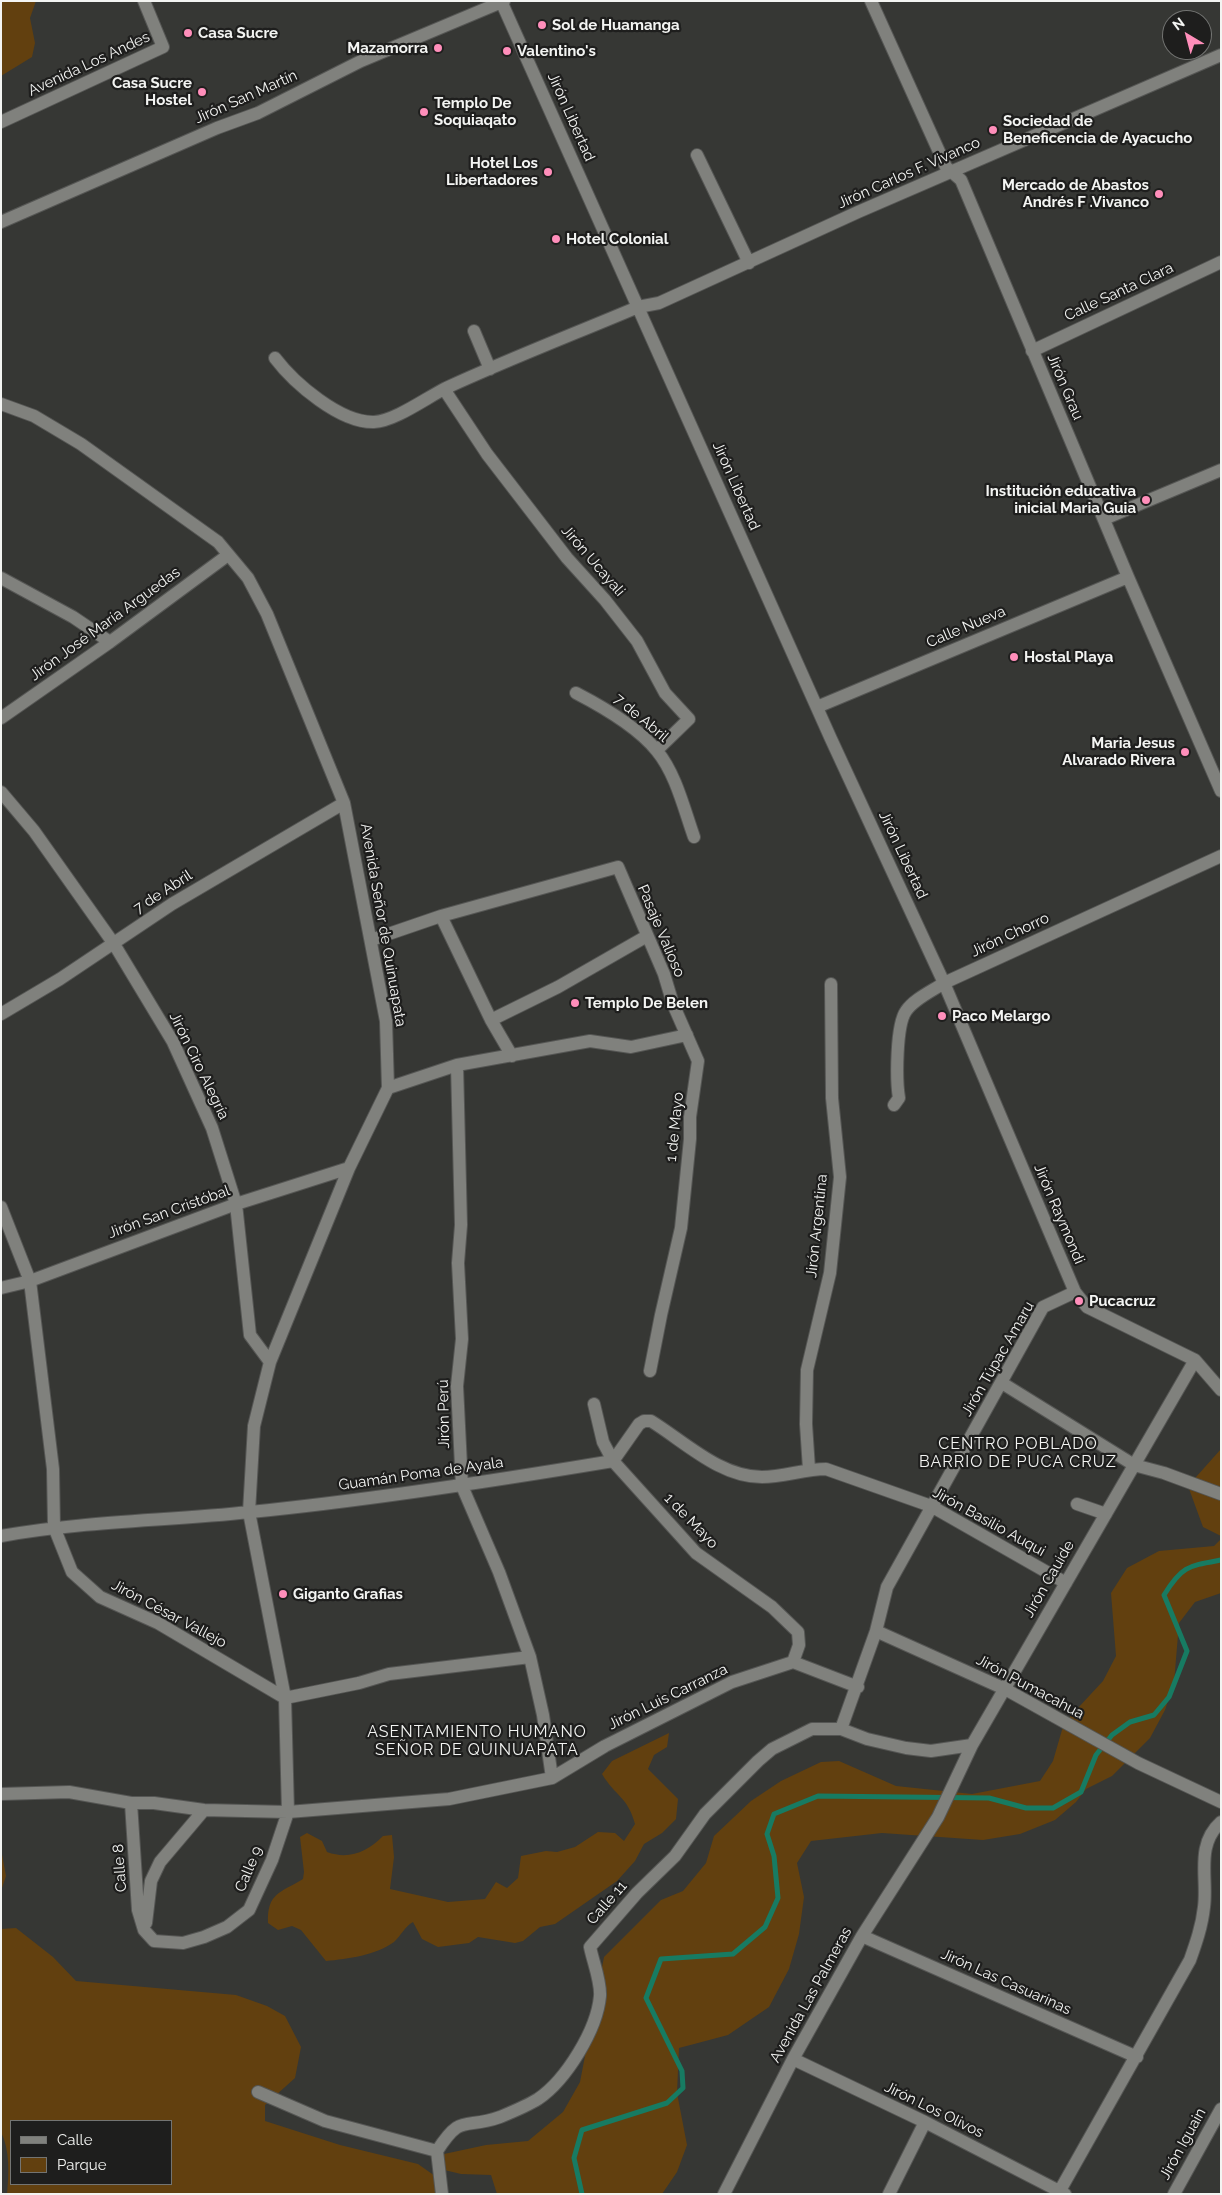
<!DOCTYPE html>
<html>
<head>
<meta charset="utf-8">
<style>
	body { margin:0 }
	#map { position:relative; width:1222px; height:2195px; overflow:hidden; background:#363734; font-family:Raleway,sans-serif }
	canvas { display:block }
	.frame { position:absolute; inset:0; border:2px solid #f3f4f2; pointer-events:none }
	.legend { position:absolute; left:10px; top:2120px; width:162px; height:65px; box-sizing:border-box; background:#1e1e1d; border:1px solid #737472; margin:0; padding:6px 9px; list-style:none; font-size:15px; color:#f3f4f2 }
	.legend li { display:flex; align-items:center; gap:10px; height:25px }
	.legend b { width:25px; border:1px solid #737472 }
	.north { position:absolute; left:1162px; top:10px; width:50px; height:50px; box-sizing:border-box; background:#1e1e1d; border:1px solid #737472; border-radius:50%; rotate:323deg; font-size:14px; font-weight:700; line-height:20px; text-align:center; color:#f3f4f2 }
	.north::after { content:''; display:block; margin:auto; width:18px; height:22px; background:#ff8eba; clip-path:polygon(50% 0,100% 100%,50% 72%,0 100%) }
</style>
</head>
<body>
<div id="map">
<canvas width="1222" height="2195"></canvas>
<div class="frame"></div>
<ul class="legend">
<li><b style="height:6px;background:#80817d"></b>Calle</li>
<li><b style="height:14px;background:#62400f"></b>Parque</li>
</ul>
<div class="north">N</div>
</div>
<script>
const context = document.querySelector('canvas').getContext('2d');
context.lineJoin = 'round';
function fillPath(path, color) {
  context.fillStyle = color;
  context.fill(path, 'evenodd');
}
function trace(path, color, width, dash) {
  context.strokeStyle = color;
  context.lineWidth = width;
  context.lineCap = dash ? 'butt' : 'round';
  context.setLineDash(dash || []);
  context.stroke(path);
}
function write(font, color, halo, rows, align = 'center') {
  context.font = font + ' Raleway,sans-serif';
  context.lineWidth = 4.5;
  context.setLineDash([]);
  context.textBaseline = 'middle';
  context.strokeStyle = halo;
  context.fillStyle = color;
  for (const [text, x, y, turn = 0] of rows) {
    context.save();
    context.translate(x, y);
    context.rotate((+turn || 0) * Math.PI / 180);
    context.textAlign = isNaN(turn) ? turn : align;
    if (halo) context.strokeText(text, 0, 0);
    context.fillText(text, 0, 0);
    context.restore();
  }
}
const green = new Path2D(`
	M1 1H36L30 18 35 43 32 57 1 76Z
	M1221 1449V1536L1203 1527 1188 1486Z
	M1221 1539V1593L1195 1602 1179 1623 1174 1683 1165 1710 1150 1738 1112 1776 1086 1789 1076 1802 1055 1820 1020 1834 983 1840 882 1833 811 1841 797 1863 804 1897 799 1934 789 1969 769 2007 728 2035 679 2048 677 2093 687 2145 677 2172 662 2194H497L491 2175 461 2174 436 2168 444 2154 486 2145 528 2141 563 2112 580 2082 604 1957 661 1900 683 1891 706 1863 714 1836 751 1801 781 1781 821 1762 839 1761 896 1786 972 1794 1040 1781 1053 1761 1064 1723 1103 1681 1116 1656 1111 1593 1127 1568 1159 1551 1214 1546Z
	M669 1733 667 1747 654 1755 648 1769 678 1799 676 1819 662 1833 644 1844 635 1861 617 1881 555 1924 540 1927 523 1941 515 1943 478 1937 469 1943 438 1947 422 1939 413 1922C404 1927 401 1936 394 1942 376 1955 348 1959 326 1961L301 1930 292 1926 278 1930 268 1923C267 1893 280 1893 303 1879L304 1872 300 1837 307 1833 322 1841 327 1852C349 1860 367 1852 383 1836L392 1835 394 1857 390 1889 448 1902 485 1899 496 1882 507 1888 518 1878 521 1856 546 1851 557 1852 575 1847 598 1832 615 1833 624 1841 635 1824C628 1797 615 1796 602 1774L612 1761Z
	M1 1849 6 1876 1 1891Z
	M16 1928 53 1957 76 1981 236 1995 267 2006 285 2016 301 2047 295 2078 265 2105V2121L340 2145 418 2164 435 2176 437 2194H7C9 2174 10 2150 1 2132V1929ZM11 2121H171V2184H11Z`);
const stream = new Path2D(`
	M582 2194 574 2158 582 2130 667 2103 683 2088 682 2071 646 1998 661 1959 733 1954 765 1927 778 1898 774 1856 767 1834 774 1814 818 1796 989 1798 1026 1808H1053L1081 1792 1096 1755 1112 1735 1130 1722 1154 1715 1169 1697 1187 1651 1164 1595C1182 1566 1188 1566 1221 1560`);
const minor = new Path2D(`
	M501 1 831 739 944 983 1075 1292 1087 1307 1195 1360 1221 1390
	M871 1 946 167 961 180 1128 577 1221 791
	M1 122 163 47 144 1
	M697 155 749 263
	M1 222 217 128 258 113 361 61 504 1
	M474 331 490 369
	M1032 351 1221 262
	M275 358C294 383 340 423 374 422 395 421 426 398 446 388 509 359 574 334 638 307L659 303 858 212 1221 55
	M444 389 487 454 567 558 605 600 637 641 665 693 689 719 657 750
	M1 404 34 416 81 444 218 542 248 578 267 614 344 803 386 1021 388 1088 349 1168 270 1362 254 1426 249 1512 285 1698 288 1812 272 1860 249 1910 227 1927 204 1937 183 1943 154 1941 144 1930 138 1910 131 1803
	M1104 519 1221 470
	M1 578 73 617 110 642
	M576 693C603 707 638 727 657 751 676 774 684 809 694 837
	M817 707 1128 577
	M1 718 110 642 228 555
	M1 792 34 831 114 944 173 1042 212 1128 236 1204 250 1335 270 1362
	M441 916 491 1020 512 1056
	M371 940 441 916 618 867 664 974 673 1004 698 1061 690 1117V1139L681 1228 661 1315 650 1371
	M1 1014 60 979 172 904 344 803
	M491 1020 558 987 647 936
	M457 1065 461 1225 458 1263 462 1339 457 1386 462 1486 499 1572 530 1657 543 1715 552 1778
	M388 1088 457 1065 590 1041 631 1047 687 1035
	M894 1105 899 1098C896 1080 896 1025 906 1011 914 999 932 991 944 983L1221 856
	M1 1207 30 1281 53 1469 54 1527 72 1572 100 1597 158 1623 285 1698 359 1683 389 1674 530 1657
	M1 1288 30 1281 236 1204 349 1168
	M1002 1383 1134 1465 1164 1473 1221 1494
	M594 1404 603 1442 613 1461 696 1553 772 1607 798 1632 799 1645 793 1662
	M809 1469 806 1424 807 1370 830 1273 840 1177 832 1098 831 984
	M1077 1504 1106 1514
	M1 1536C84 1521 167 1521 250 1512 372 1500 493 1481 613 1461L639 1424 644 1421H651C685 1442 720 1477 762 1477 784 1477 804 1469 826 1469L931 1506 1066 1583
	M876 1631 1005 1689 1138 1763 1221 1802
	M841 1729 876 1631 887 1587 1043 1307 1075 1292
	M1 1794 69 1792 131 1803H154L204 1810 288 1812 449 1799 552 1778 605 1746 732 1682 793 1662 858 1687
	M146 1923 151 1881 160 1862 204 1810
	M862 1936 1137 2057
	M793 2059 925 2122 1065 2194
	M258 2092 325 2121 437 2151C462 2112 464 2130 500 2117 512 2112 527 2106 538 2099 566 2080 597 2030 600 1996 601 1981 593 1962 590 1947L637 1893 675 1856 705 1814 758 1761 772 1749 812 1729H841L867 1739 906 1748 931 1751 972 1745
	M437 2151 442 2194
	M724 2194 793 2059 862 1936 938 1817 972 1745 1195 1360
	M889 2194 925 2122
	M1058 2194 1190 1960C1196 1943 1202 1926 1204 1907 1208 1878 1195 1845 1221 1822
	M1174 2194 1221 2109`);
const markers = [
	[542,25,5,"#ff8eba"],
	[188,33,5,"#ff8eba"],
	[438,48,5,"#ff8eba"],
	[507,51,5,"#ff8eba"],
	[202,92,5,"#ff8eba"],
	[424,112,5,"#ff8eba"],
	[993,130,5,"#ff8eba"],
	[548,172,5,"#ff8eba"],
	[1159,194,5,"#ff8eba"],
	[556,239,5,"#ff8eba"],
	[1146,500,5,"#ff8eba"],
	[1014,657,5,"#ff8eba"],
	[1185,752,5,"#ff8eba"],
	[575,1003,5,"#ff8eba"],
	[942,1016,5,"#ff8eba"],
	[1079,1301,5,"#ff8eba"],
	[283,1594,5,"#ff8eba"]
];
const poiNames = [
	["Sol de Huamanga",552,25],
	["Casa Sucre",198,33],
	["Mazamorra",428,48,"right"],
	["Valentino's",517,51],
	["Casa Sucre",192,83,"right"],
	["Hostel",192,100,"right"],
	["Templo De",434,103],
	["Soquiaqato",434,120],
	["Sociedad de",1003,121],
	["Beneficencia de Ayacucho",1003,138],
	["Hotel Los",538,163,"right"],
	["Libertadores",538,180,"right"],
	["Mercado de Abastos",1149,185,"right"],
	["Andrés F .Vivanco",1149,202,"right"],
	["Hotel Colonial",566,239],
	["Institución educativa",1136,491,"right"],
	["inicial Maria Guia",1136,508,"right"],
	["Hostal Playa",1024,657],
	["Maria Jesus",1175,743,"right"],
	["Alvarado Rivera",1175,760,"right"],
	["Templo De Belen",585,1003],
	["Paco Melargo",952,1016],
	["Pucacruz",1089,1301],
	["Giganto Grafias",293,1594]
];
const streetNames = [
	["Avenida Los Andes",89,64,-25],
	["Jirón San Martín",246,97,-24],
	["Jirón Libertad",571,117,66],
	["Jirón Carlos F. Vivanco",909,173,-24],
	["Calle Santa Clara",1119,292,-25],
	["Jirón Grau",1065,387,67],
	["Jirón Libertad",736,486,66],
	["Jirón Ucayali",593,561,49],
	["Jirón José María Arguedas",105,624,-36],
	["Calle Nueva",966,627,-23],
	["7 de Abril",641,718,40],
	["Jirón Libertad",903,855,65],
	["7 de Abril",163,892,-33],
	["Avenida Señor de Quinuapata",383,925,80],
	["Pasaje Valioso",661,931,67],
	["Jirón Chorro",1010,935,-25],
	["Jirón Ciro Alegría",199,1066,64],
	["1 de Mayo",675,1127,-84],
	["Jirón San Cristóbal",169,1212,-20],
	["Jirón Raymondi",1059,1214,67],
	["Jirón Argentina",817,1226,-84],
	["Jirón Túpac Amaru",998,1359,-60],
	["Jirón Perú",444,1414,-91],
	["Guamán Poma de Ayala",421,1474,-8],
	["1 de Mayo",691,1521,46],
	["Jirón Basilio Auqui",989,1522,29],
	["Jirón Cauide",1049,1579,-60],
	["Jirón César Vallejo",169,1614,28],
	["Jirón Pumacahua",1030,1687,28],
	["Jirón Luis Carranza",668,1697,-26],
	["Calle 8",120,1868,-94],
	["Calle 9",249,1869,-67],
	["Calle 11",607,1903,-49],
	["Jirón Las Casuarinas",1006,1982,24],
	["Avenida Las Palmeras",811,1995,-61],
	["Jirón Los Olivos",934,2110,26],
	["Jirón Iguain",1183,2144,-61]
];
const neighbourhoodNames = [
	["CENTRO POBLADO",1018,1444],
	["BARRIO DE PUCA CRUZ",1018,1462],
	["ASENTAMIENTO HUMANO",477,1732],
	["SEÑOR DE QUINUAPATA",477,1750]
];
fillPath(green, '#62400f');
trace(stream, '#177b62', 5);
trace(minor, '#555654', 14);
trace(minor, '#80817d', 12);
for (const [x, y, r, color] of markers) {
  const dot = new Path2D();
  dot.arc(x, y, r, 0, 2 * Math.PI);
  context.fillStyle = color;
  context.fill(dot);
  trace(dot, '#1e1e1d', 2);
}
write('bold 15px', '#f3f4f2', '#1e1e1d', poiNames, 'left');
write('15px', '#f3f4f2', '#1e1e1d', streetNames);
context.letterSpacing = '1px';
write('16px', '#f3f4f2', '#1e1e1d', neighbourhoodNames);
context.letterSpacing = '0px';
</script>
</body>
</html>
